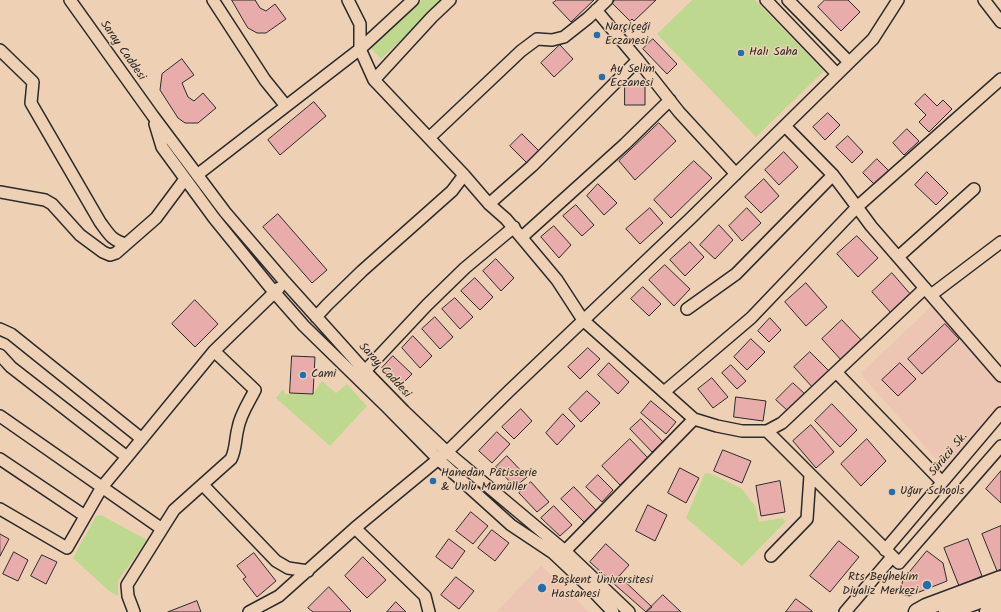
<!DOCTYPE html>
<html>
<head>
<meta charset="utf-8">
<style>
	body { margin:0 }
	canvas { display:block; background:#eed1b5 }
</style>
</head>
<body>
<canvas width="1001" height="612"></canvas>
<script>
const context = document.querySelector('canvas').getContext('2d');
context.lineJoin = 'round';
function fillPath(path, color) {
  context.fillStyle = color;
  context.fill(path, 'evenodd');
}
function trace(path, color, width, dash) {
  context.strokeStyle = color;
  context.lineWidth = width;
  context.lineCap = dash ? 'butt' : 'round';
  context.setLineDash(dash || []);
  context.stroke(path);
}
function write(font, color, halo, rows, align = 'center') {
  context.font = font + ' Kalam,sans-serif';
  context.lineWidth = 3;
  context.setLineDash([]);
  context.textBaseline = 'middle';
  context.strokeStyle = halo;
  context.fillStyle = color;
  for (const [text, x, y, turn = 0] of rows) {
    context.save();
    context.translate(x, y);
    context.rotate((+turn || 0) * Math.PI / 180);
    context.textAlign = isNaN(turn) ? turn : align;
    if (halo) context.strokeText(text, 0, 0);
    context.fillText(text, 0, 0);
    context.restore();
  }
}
const built = new Path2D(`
	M935 303 1001 382V404L945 469 863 377 862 372Z
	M541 565 589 612H496Z`);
const green = new Path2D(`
	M422 0H443L381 59 371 48Z
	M692 0H755L824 71 756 137 657 34Z
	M322 381 336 393 347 384 367 406 330 446 276 398 283 389 285 394H313Z
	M705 473 712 474 742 489 755 506 759 522 782 518 786 521 742 566 686 518Z
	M101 515 147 540 118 581V596L109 591 73 558 96 516Z`);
const building = new Path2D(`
	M232 0H255L260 8 266 11 275 4 286 19 266 33H257L248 28Z
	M557 0H594L571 22 553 3Z
	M613 0H656L634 21 632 19 630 21 612 3 614 1Z
	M825 0H848L860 12 841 31 818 7Z
	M653 39 677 64 667 74 643 49Z
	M560 45 573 59 554 77 541 63Z
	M182 59 194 75 182 83 188 97 194 101 203 93 216 108 198 123H185L178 118 160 90 162 74Z
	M625 83 645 84V105H625Z
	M925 94 937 106 943 100 952 109 929 132 919 122 926 115 915 104Z
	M314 102 326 116 280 155 268 140Z
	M828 113 840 125 825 140 813 127Z
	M659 123 676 141 635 180 619 161Z
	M907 129 919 141 904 155 893 143Z
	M522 134 541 153 529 165 510 146Z
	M848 136 863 152 852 163 836 147Z
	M784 152 798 167 779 185 765 170Z
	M877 159 889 171 875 185 863 173Z
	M694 161 712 178 671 218 654 200Z
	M927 172 948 193 936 205 915 185Z
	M764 179 779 196 761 213 745 197Z
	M598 184 617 203 604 215 587 196Z
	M576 205 594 225 582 236 563 216Z
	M650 208 663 223 640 244 626 229Z
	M747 208 761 223 742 241 729 226Z
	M278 214 327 270 312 283 263 227Z
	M719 225 733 240 715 259 700 245Z
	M554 226 571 245 559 258 541 237Z
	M857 236 878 258 858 277 837 254Z
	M690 242 704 257 685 276 670 260Z
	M496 259 514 278 501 291 483 271Z
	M665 265 690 289 674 306 649 280Z
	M892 273 912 296 892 314 872 292Z
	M475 278 493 297 480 310 461 291Z
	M806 283 827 307 806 326 785 302Z
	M643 287 661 304 649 316 631 299Z
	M455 298 473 317 460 329 442 309Z
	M195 300 218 324 195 347 172 324Z
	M435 317 453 337 440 349 422 329Z
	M770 318 781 330 769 342 758 331Z
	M842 320 863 342 842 361 822 339Z
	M945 324 959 339 922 374 908 359Z
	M413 336 432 356 420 368 402 348Z
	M751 339 765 352 747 370 734 357Z
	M588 348 600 359 580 379 568 367Z
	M810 352 831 373 814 389 794 367Z
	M292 356 315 357 313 394 290 393Z
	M393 356 412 374 400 386 382 368Z
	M609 363 629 382 618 394 598 375Z
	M900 363 916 379 898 396 882 380Z
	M731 365 746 381 737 389 722 373Z
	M712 378 728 397 713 408 698 389Z
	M793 383 806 395 789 412 776 400Z
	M587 391 600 403 581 422 569 409Z
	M736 397 766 401 763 421 734 417Z
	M651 401 676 422 666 434 641 413Z
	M832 404 857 430 840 447 815 421Z
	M521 409 532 421 514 439 502 427Z
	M563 414 575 426 557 445 546 433Z
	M641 419 663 442 652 452 630 429Z
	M811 425 834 452 816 468 793 441Z
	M497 432 510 444 492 463 479 451Z
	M630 439 648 458 620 485 602 466Z
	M867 439 886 461 861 486 841 464Z
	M723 450 751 461 742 483 714 471Z
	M507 456 527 477 515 487 496 467Z
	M680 468 699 478 686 503 668 493Z
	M1001 471V503L986 489Z
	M598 475 613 490 602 502 586 487Z
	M780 481 785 512 761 516 756 486Z
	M531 482 549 502 537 512 519 493Z
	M574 487 596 510 584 522 561 499Z
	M648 505 667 515 655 541 636 531Z
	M554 506 572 525 560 536 541 518Z
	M471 512 488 526 473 544 456 531Z
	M1001 526V569L997 571 982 534Z
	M492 530 509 543 495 561 478 548Z
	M0 534 9 539 0 556Z
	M449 539 465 551 452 569 436 557Z
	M968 539 982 576 959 586 944 548Z
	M839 541 859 557 830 592 810 576Z
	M606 544 629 565 613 583 590 562Z
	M927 551 943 563 947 581 909 596 902 594 901 587 903 580Z
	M14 552 28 560 18 581 3 574Z
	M254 553 276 581 257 597 243 579 246 577 237 566Z
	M42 555 57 562 46 584 31 576Z
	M363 557 386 580 367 598 345 576Z
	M619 576 652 607 646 612 613 583Z
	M456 577 474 591 459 609 441 595Z
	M329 587 351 611 350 612H313L308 608Z
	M663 595 681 612H646Z
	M796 599 812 611V612H786Z
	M197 601 201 612H168Z
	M396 602 406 612H387Z`);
const minor = new Path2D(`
	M70 0 153 116 225 212 285 282 365 371 404 411 447 452 565 551 629 612
	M213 0 265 80 286 106
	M348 0 360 24V49L374 80 464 175 489 204 506 219 557 280 583 320 694 419 717 426 742 431H767L782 423 925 288
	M766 0 837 74
	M788 0 849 62
	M984 0 1001 22
	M596 10 638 60 679 112 736 174
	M0 50 33 82 31 103 100 222C109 234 111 240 126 244
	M374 80 432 17 450 0
	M155 124 162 147 214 218 274 292 304 326 387 407 439 460 511 525 553 553 588 586 613 612
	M785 126 833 175 857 207 1001 79
	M429 138 521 51 537 39 552 40 564 37 588 18 607 0
	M197 175 360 49 413 0
	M0 192 45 200 52 204 80 235 103 252 110 255 116 253 156 218 185 179
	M489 204 532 166 638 60
	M522 237 625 144 670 100
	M898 257 974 189
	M931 295 1001 242
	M687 309 736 274 833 175
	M316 317 327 305 362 271 452 191 464 175
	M0 329 11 334 142 439
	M0 355 11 367 127 457
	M365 371 427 305 465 268 514 227
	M836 372 942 482
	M664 392 751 318 857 207 871 226 1001 376
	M0 416 162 529 127 585 128 596 134 612
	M767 431 899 563 1001 446
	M0 459 85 516
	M203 485 276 561 288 568 308 571
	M0 509 67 548 102 487 127 457 214 351 279 288
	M355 528 425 596 429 612
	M162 529 174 510 231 459C236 450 235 439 238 428 240 415 249 402 255 390L214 351
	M885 550 1001 413
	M565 551 694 419
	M771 556 807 519 810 475
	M249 612 279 596 355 528 447 452 508 392 691 218 873 39 898 0
	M845 612 892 557`);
const highway = new Path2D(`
	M917 612 926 607 1001 579
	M947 612 1001 592
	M988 612 1001 607`);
const markers = [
	[597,35,4,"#1f6fb2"],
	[741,53,4,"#1f6fb2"],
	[602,77,4,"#1f6fb2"],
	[303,375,4,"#1f6fb2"],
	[433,481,4,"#1f6fb2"],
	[892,492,4,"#1f6fb2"],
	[927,585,5,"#1f6fb2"],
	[542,588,5,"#1f6fb2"]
];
const poiNames = [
	["Narçiçeği",605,28],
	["Eczanesi",605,42],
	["Halı Saha",749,53],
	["Ay Selim",610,70],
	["Eczanesi",610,84],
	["Cami",311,375],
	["Hanedan Pâtisserie",441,474],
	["& Unlu Mamüller",441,488],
	["Uğur Schools",900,492],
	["Rts Beyhekim",918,578,"right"],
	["Diyaliz Merkezi",918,592,"right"],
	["Başkent Üniversitesi",551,581],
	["Hastanesi",551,595]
];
const streetNames = [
	["Saray Caddesi",122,51,55],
	["Saray Caddesi",384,371,47],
	["Sürücü Sk.",949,455,-50]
];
fillPath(built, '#ecc6b2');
fillPath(green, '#bfd88f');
fillPath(building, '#e8adab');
trace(building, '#2b2b2b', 1);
trace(minor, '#2b2b2b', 14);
trace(highway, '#2b2b2b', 19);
trace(minor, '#eed1b5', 11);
trace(highway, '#eed1b5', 16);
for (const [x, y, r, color] of markers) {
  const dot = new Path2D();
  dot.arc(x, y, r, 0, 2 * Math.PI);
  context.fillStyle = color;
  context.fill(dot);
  trace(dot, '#eed1b5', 1.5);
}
write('12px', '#2b2b2b', '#eed1b5', poiNames, 'left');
write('12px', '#2b2b2b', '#eed1b5', streetNames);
</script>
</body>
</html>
